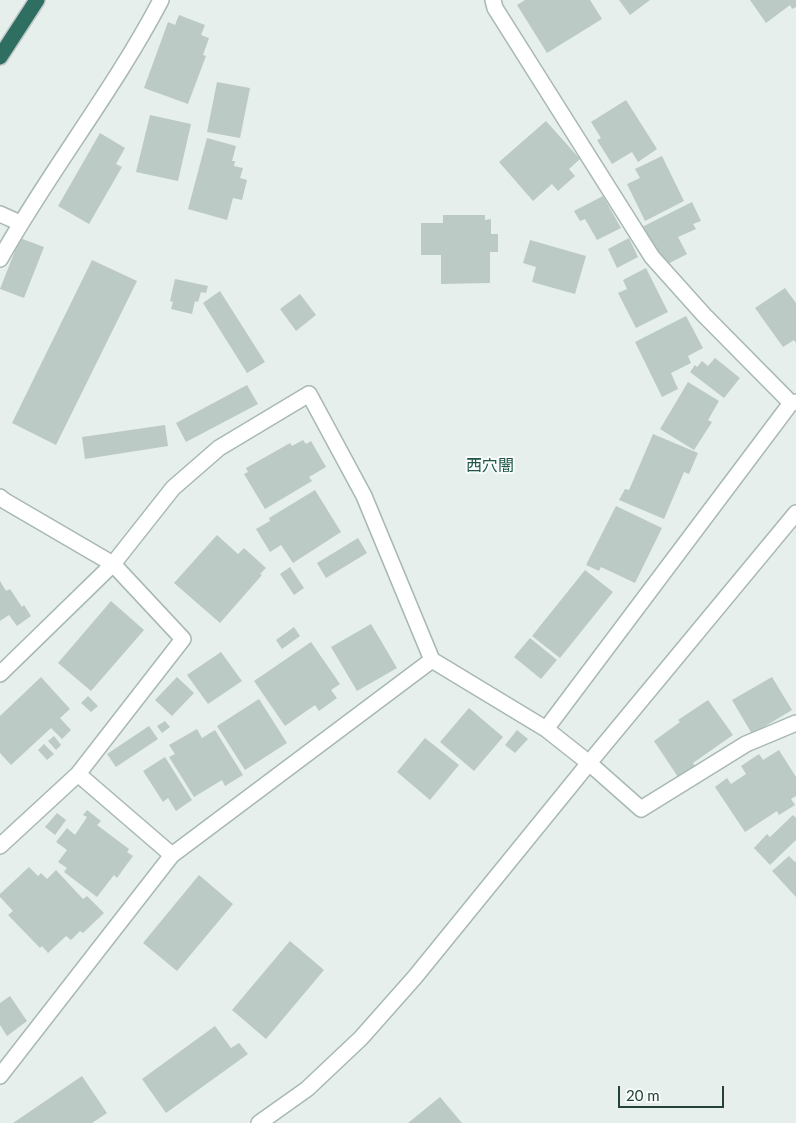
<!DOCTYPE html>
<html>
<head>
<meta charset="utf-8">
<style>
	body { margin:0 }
	#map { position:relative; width:796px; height:1123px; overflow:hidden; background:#e6efeb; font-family:Lato,sans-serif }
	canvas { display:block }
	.scale { position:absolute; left:618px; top:1086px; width:106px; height:22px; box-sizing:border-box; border:2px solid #24423a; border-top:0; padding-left:6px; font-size:15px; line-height:18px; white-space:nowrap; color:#24423a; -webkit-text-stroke:4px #f7fbf9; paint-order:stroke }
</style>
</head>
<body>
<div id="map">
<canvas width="796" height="1123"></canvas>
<div class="scale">20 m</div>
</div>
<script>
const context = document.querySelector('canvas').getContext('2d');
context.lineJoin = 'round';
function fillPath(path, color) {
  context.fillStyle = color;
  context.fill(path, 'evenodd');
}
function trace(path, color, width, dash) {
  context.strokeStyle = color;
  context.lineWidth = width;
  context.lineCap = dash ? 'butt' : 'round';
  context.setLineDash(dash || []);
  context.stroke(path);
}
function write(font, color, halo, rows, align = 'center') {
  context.font = font + ' Lato,"Noto Sans JP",sans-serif';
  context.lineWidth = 4;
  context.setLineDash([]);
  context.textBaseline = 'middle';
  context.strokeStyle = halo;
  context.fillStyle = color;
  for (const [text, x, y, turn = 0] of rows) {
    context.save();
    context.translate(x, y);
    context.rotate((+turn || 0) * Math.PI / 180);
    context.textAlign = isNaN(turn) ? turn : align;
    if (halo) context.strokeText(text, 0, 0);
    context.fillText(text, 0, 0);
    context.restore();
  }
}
const building = new Path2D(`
	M525 0H590L602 19 547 53 517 5Z
	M619 0H650L630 15Z
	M750 0H796V7L792 9 790 5 766 23Z
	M179 15 205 25 201 35 209 38 203 55 206 56 188 104 144 88 168 22 175 25Z
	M217 82 250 88 240 138 207 132Z
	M626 100 657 149 638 162 632 152 612 164 597 140 601 138 591 122Z
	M150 115 191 124 178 181 136 172Z
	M546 121 580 159 569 169 575 176 558 191 552 184 533 201 499 162Z
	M100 133 125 148 116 164 122 167 89 224 58 206Z
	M207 138 236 146 232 161H235L234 166 243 168 240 178 247 180 242 200 233 198 227 220 188 209Z
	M662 156 684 201 645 221 627 184 640 178 635 169Z
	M603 196 621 228 597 240 585 219 580 221 574 211Z
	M692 202 701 221 693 224 696 229 678 237 687 254 662 267 642 227Z
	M443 215H485V220L491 219V234H498V252H490V283L441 284V255H421V223H443Z
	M20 238 44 247 24 298 0 289Z
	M629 238 638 257 617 268 608 249Z
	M530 240 586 256 575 294 532 282 536 267 523 263Z
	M92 260 137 281 56 445 12 423Z
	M646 268 668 312 636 328 618 293 627 289 623 280Z
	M175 279 208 286 206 293 201 292 198 302 195 301 192 314 171 309 173 302 170 301Z
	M785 288 796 303V343L794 340 783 347 755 308Z
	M220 291 265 362 247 373 203 303Z
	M300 294 316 315 296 331 280 309Z
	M686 316 703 348 688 356 691 363 671 373 678 389 662 397 635 342Z
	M715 358 740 378 724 398 690 372 695 365 697 367 702 361 708 366Z
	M688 382 719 401 708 420 712 422 694 450 660 429Z
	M247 385 258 404 186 442 176 423Z
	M165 425 168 446 85 459 82 437Z
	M653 434 698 453 689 474 684 472 664 519 619 500 625 489 629 490Z
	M303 440 306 444 311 441 326 467 309 477 312 481 265 509 244 474 248 472 246 468 290 443 292 446Z
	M315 490 341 532 293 563 281 545 270 552 256 529 270 521 269 518Z
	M616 506 662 528 635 583 601 567 599 571 586 565Z
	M217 535 238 554 244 548 266 568 260 574 262 575 220 623 174 583Z
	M358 538 367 553 326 578 317 563Z
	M290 567 304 588 294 595 280 574Z
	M585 570 613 592 560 658 532 636Z
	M0 581 6 591 10 589 22 607 24 605 31 616 17 626 9 615 0 621Z
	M111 601 144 630 91 691 58 663Z
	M371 624 397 668 357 691 331 647Z
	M294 627 300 636 282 649 276 640Z
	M530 638 557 660 541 679 514 657Z
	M311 642 340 684 331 690 337 698 319 711 315 705 285 726 254 681Z
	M221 652 242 681 208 704 187 675Z
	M41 677 70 709 60 718 71 730 62 739 51 728 11 765 0 753V716Z
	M177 677 194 693 172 716 155 700Z
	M772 677 792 710 752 734 732 700Z
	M88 696 98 706 91 712 81 703Z
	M259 699 287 743 245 770 217 726Z
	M708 700 733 735 693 763 696 768 680 780 654 741 680 722 678 720Z
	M469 708 503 737 474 771 440 742Z
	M165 721 170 727 162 733 157 726Z
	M149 726 158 739 116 767 107 754Z
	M197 729 202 738 215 730 243 775 225 786 222 780 194 797 169 757 175 754 169 745Z
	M517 730 528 739 515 753 505 745Z
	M54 736 61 745 56 750 48 741Z
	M425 738 459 765 430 800 397 772Z
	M44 744 54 754 47 760 38 750Z
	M779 750 796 777V796L791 799 795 805 779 815 777 811 745 832 715 787 727 778 731 784 746 774 741 766 759 754 763 760Z
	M165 757 192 800 176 811 168 798 163 802 143 771Z
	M87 810 101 821 97 825 129 849 127 852 133 856 117 878 114 875 97 897 64 872 67 868 58 862 67 850 56 842 67 828 75 835 87 817 83 815Z
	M57 813 66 820 55 835 45 827Z
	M793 815 796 818V840L770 865 754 848 767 834 770 837Z
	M789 856 795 862 796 861V897L772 871Z
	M29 867 38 876 41 873 47 879 56 870 83 899 87 896 104 913 83 933 80 931 71 940 66 936 48 953 42 946 40 948 8 915 13 911 0 897V894Z
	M199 875 233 904 177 971 143 943Z
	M290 941 324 970 266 1039 232 1010Z
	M10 996 27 1021 7 1036 0 1025V1003Z
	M215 1026 231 1048 239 1043 248 1054 166 1113 142 1079Z
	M82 1076 107 1113 92 1123H13Z
	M440 1097 462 1123H408Z`);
const minor = new Path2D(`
	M493 0 495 8 652 257 704 315 791 403
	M0 214 20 223
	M0 259C50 170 114 90 161 0
	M0 497 5 501 113 564 173 488 219 448 309 394 364 496 432 660
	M0 674 113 564 183 639 78 774 0 846
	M546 729 589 763 641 809 746 744 796 723
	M78 774 172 855
	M0 1076 172 855 432 660 546 729 791 403 796 402
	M259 1123 307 1089 361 1038 415 977 589 763 796 513`);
const highway = new Path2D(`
	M0 57 37 0`);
const neighbourhoodNames = [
	["西穴闇",490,466]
];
fillPath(building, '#bbcac4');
trace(minor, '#a8b8b2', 18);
trace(highway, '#c2cac8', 18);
trace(minor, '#fff', 15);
trace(highway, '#2f6f62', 15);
write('16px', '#1f5548', '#f7fbf9', neighbourhoodNames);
</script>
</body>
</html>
